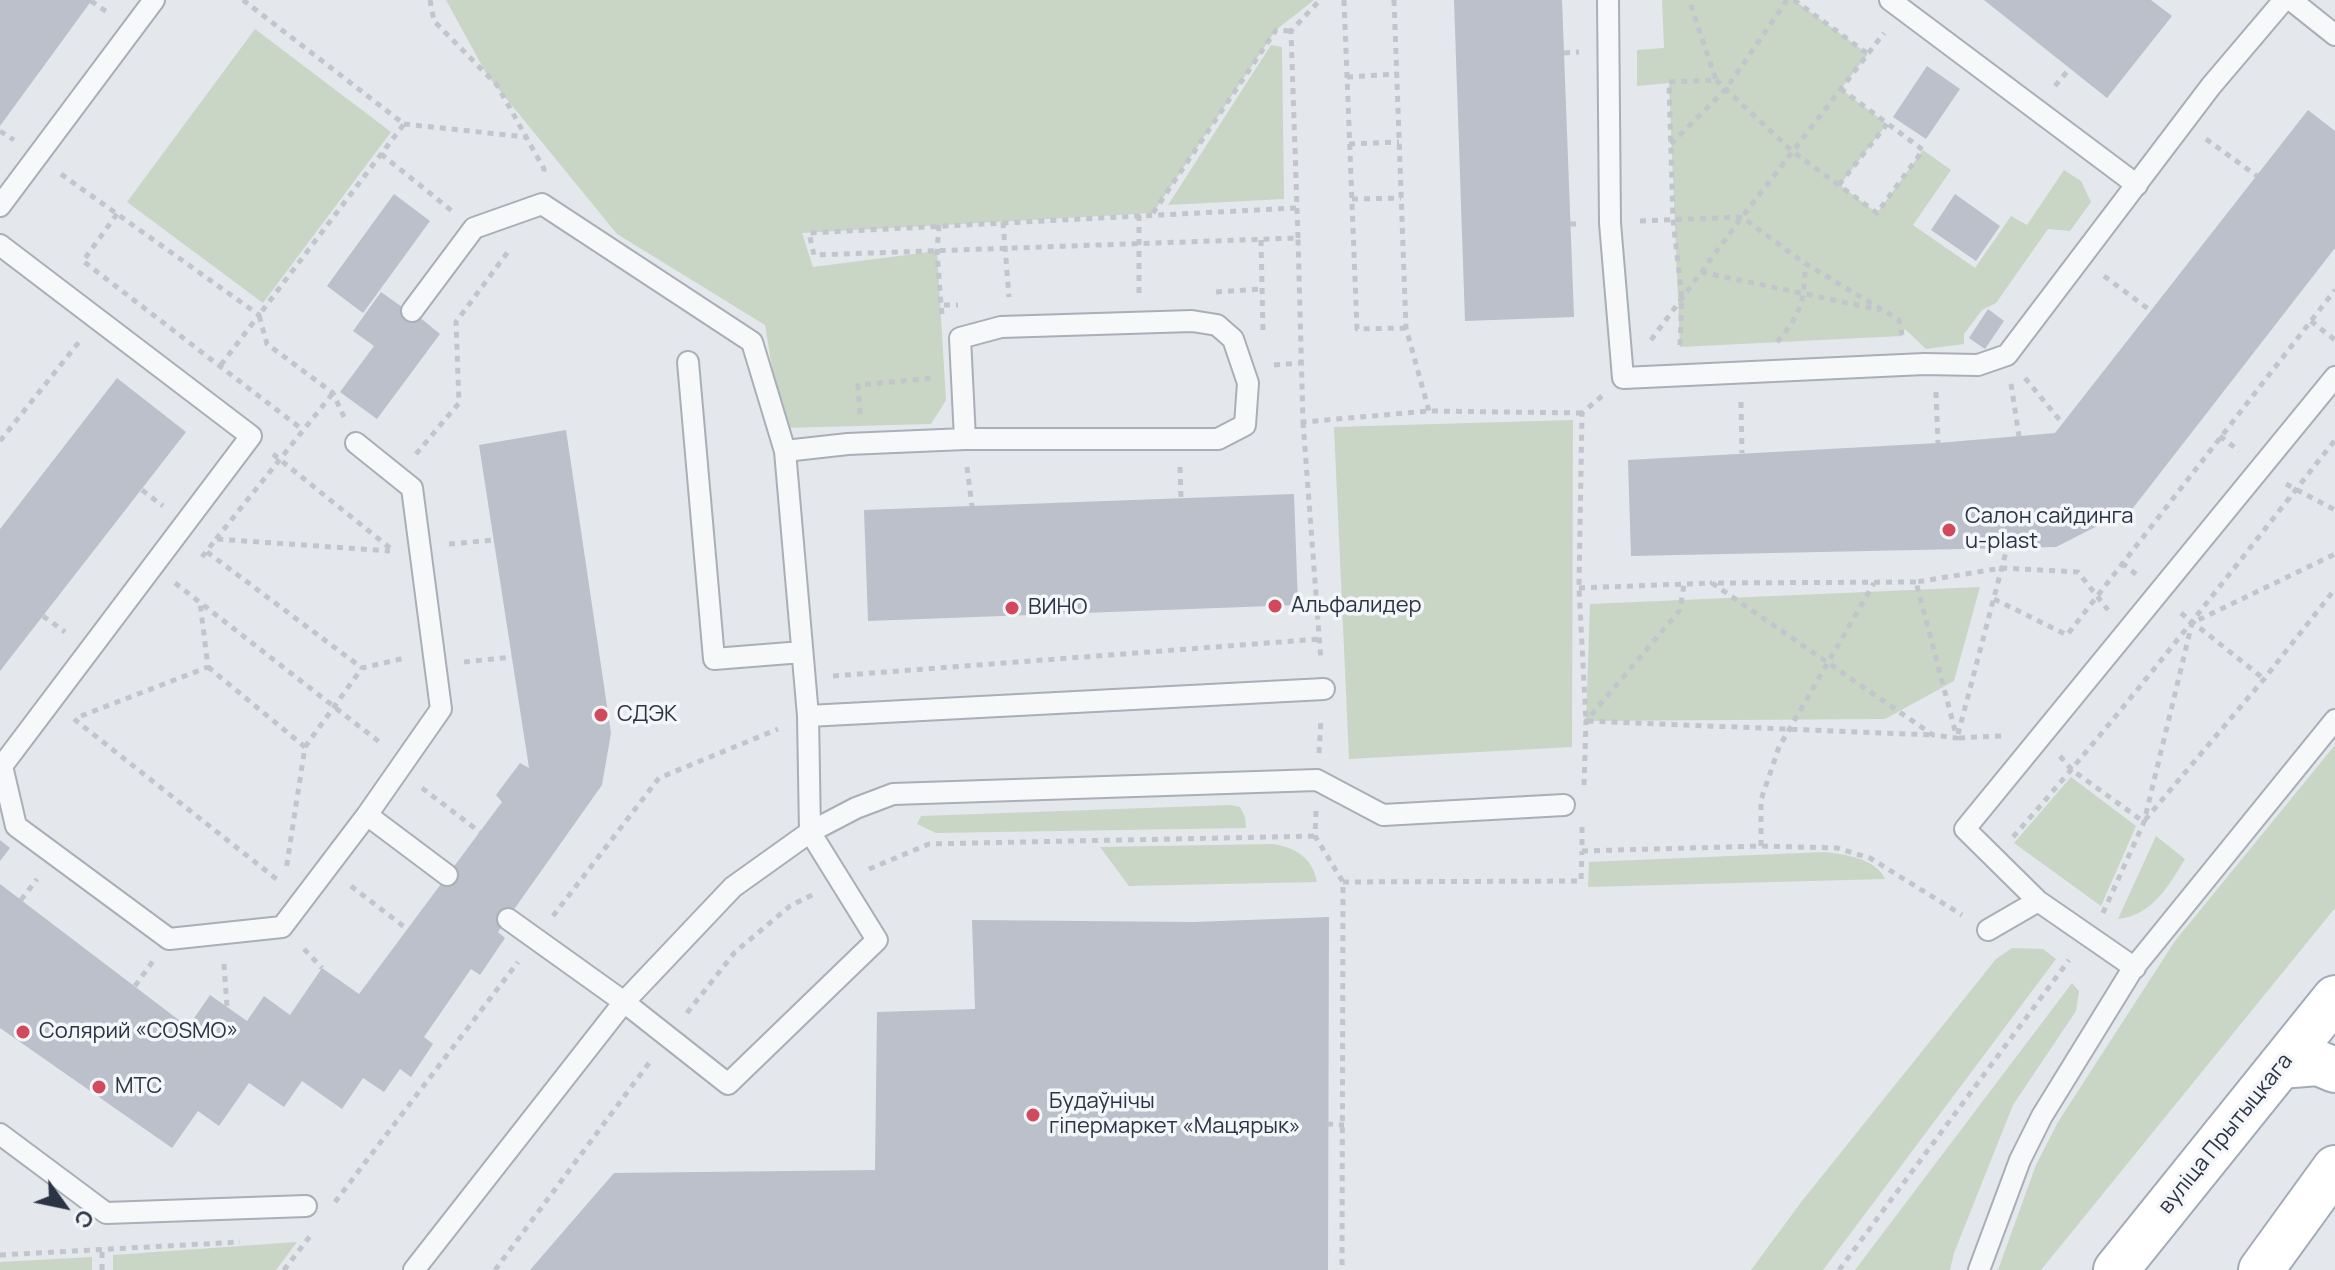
<!DOCTYPE html>
<html>
<head>
<meta charset="utf-8">
<style>
	body { margin:0 }
	#map { position:relative; width:2335px; height:1270px; overflow:hidden; background:#e4e7ec; font-family:Manrope,sans-serif }
	canvas { display:block }
	.north { position:absolute; left:24px; top:1166px; width:80px; height:80px; -webkit-text-stroke:6px #f4f6f9; paint-order:stroke; rotate:123deg; font-size:22px; font-weight:700; line-height:32px; text-align:center; color:#2b3445 }
	.north::after { content:''; display:block; margin:auto; width:28px; height:36px; background:#2b3445; clip-path:polygon(50% 0,100% 100%,50% 72%,0 100%) }
</style>
</head>
<body>
<div id="map">
<canvas width="2335" height="1270"></canvas>
<div class="north">С</div>
</div>
<script>
const context = document.querySelector('canvas').getContext('2d');
context.lineJoin = 'round';
function fillPath(path, color) {
  context.fillStyle = color;
  context.fill(path, 'evenodd');
}
function trace(path, color, width, dash) {
  context.strokeStyle = color;
  context.lineWidth = width;
  context.lineCap = dash ? 'butt' : 'round';
  context.setLineDash(dash || []);
  context.stroke(path);
}
function write(font, color, halo, rows, align = 'center') {
  context.font = font + ' Manrope,sans-serif';
  context.lineWidth = 7;
  context.setLineDash([]);
  context.textBaseline = 'middle';
  context.strokeStyle = halo;
  context.fillStyle = color;
  for (const [text, x, y, turn = 0] of rows) {
    context.save();
    context.translate(x, y);
    context.rotate((+turn || 0) * Math.PI / 180);
    context.textAlign = isNaN(turn) ? turn : align;
    if (halo) context.strokeText(text, 0, 0);
    context.fillText(text, 0, 0);
    context.restore();
  }
}
const green = new Path2D(`
	M446 0H1314L1276 30 1153 213 802 233 813 267 937 251 946 400 931 424 782 428 765 325 617 234 487 75Z
	M1662 0H1794L1868 54 1841 89 1887 124 1840 185 1877 213 1923 150 1951 170 1913 225 1975 268 2011 216 2027 225 2064 170 2081 181 2091 202 2070 231 2048 229 1996 303 1982 310 1964 334V344L1926 349 1905 329 1902 336 1680 347 1669 83 1637 86V50L1664 48Z
	M255 29 391 132 263 303 127 202Z
	M1271 45 1282 47 1284 199 1168 205Z
	M1573 420 1572 747 1349 759 1334 427Z
	M1980 587 1954 681 1885 719 1586 721 1590 604Z
	M2335 745V908L2041 1270H1998L2036 1165 2058 1122 2175 941Z
	M2071 777 2136 826 2101 906 2014 843Z
	M1231 805 1240 807 1245 817 1246 828 936 833 917 824 921 816Z
	M2156 836 2185 859C2168 887 2152 915 2118 919Z
	M1273 844C1296 848 1312 857 1317 882L1129 886 1100 847Z
	M1825 852C1844 854 1877 859 1885 879L1588 887 1589 862Z
	M2012 948 2043 949 2056 959 1823 1270H1751L1802 1201 1996 959Z
	M2072 983 2079 991 2076 1011 2013 1105 1954 1253 1950 1270H1855Z
	M297 1242 276 1270H113V1255Z
	M92 1257V1270H0V1262Z`);
const building = new Path2D(`
	M0 0H92L0 126Z
	M1454 0H1562L1574 317 1465 321Z
	M1984 0H2151L2172 16 2107 98Z
	M1927 66 1960 89 1926 139 1893 117Z
	M2308 110 2335 131V248L2133 508 2056 547 1631 556 1628 460 1938 443 2055 433Z
	M394 194 430 221 363 313 327 286Z
	M1955 194 2000 226 1976 261 1931 230Z
	M381 292 402 307 412 311 440 334 377 419 340 392 374 346 353 331Z
	M1988 309 2004 321 1985 349 1969 338Z
	M117 378 186 432 0 671V529Z
	M566 430 611 733 602 785 498 932 505 938 480 975 471 969 424 1037 433 1044 411 1077 400 1069 384 1092 363 1078 342 1109 302 1081 284 1107 249 1083 219 1126 198 1111 172 1148 0 1028V884L188 1027 210 995 247 1021 264 996 290 1015 322 968 359 994 502 802 496 795 520 763 529 768 479 445Z
	M1294 494 1298 605 868 621 864 510Z
	M0 840 10 848 0 861Z
	M1329 917 1328 1270H530L614 1173 875 1170 877 1012 975 1009 972 920 1193 922Z`);
const path = new Path2D(`
	M243 0 404 124 259 315 267 344 333 393 344 417
	M430 0 434 21 497 85 544 169 543 177
	M1344 0 1357 329 1406 328
	M1394 0 1406 328 1429 411
	M1794 0 1868 54
	M91 1 107 12
	M1564 53 1579 52
	M1347 77 1397 74
	M1716 80 1792 151 1877 213 1923 150 1841 89
	M2055 86 2070 68
	M404 124 526 137
	M0 131 14 140
	M2206 139 2257 176
	M1349 144 1399 142
	M1671 144 1726 89 1787 0
	M381 154 452 211
	M61 174 259 315 220 366
	M1839 185 1887 124
	M1352 199 1401 198
	M1296 208 809 233 814 255 1298 238 1303 422 1429 411 1582 413
	M1153 213 1276 30 1291 31
	M117 214 83 261 303 430
	M1640 221 1742 217 1803 262 1899 320 1902 335
	M1003 222 1009 297
	M1570 224H1582
	M939 225 937 251 941 305
	M1298 238 1291 31 1320 0
	M1261 240 1263 331
	M1701 272 1881 310
	M2104 276 2151 311
	M1216 292 1263 289
	M1139 293V214
	M942 314 941 305H958
	M2311 321 2335 340
	M1651 340 1742 217 1884 33
	M1777 342C1801 314 1805 301 1805 264
	M1680 345 1682 298 1673 220 1669 82 1716 80 1689 0
	M1274 365 1301 363
	M2025 378 2063 424
	M2011 384 2019 436
	M1936 392 1938 443
	M1602 396 1582 413 1579 588 1586 721 1933 735
	M1741 402 1742 453
	M860 414 858 385 935 378
	M1303 422 1321 661
	M2220 436 2239 451
	M0 441 79 342
	M273 454 390 548
	M416 454 459 403 456 322 510 249
	M967 467 972 506
	M1180 467 1181 498
	M2286 484 2335 510
	M142 490 163 506
	M216 539 333 393
	M449 544 494 540
	M207 552 362 668
	M202 557 216 539 390 551
	M2122 563 2137 575
	M1916 582 1712 583 1933 735 1957 738 1916 582 2002 568 2078 572 2108 610
	M175 583 382 744
	M1579 588 1712 583
	M1994 599 2067 635 2335 290
	M2181 613 2264 679
	M43 616 65 632
	M464 662 512 657
	M208 667 305 747 286 870
	M833 676 1320 639
	M81 716 208 667 200 602
	M74 719 279 881
	M2001 736 1957 738 2007 548
	M305 747 362 668 405 658
	M1319 753 1321 719
	M2060 756 2072 770 2144 822
	M1584 785 1586 721 1680 610 1684 584
	M422 788 480 832
	M1316 811 1315 836 1343 882 1342 1270
	M2145 820 2264 679 2335 589
	M1582 827V851L1761 846 1837 848 1870 858 1962 915
	M2013 837C2126 709 2229 574 2335 440
	M1761 846V800L1779 747 1874 583
	M869 869 929 844 1315 836
	M1343 882 1581 881 1582 851
	M351 886 407 929
	M21 900 37 879
	M2103 913 2144 822 2192 623 2335 554
	M553 916 659 778 778 729
	M304 949 322 968
	M224 964 227 1007
	M135 986 153 961
	M687 1013 735 952 790 906 816 893
	M1327 1124 1344 1125
	M335 1202 518 962
	M0 1255 240 1242
	M102 1270V1250
	M284 1270 310 1236
	M495 1270 652 1059
	M1839 1270 2069 960`);
const service = new Path2D(`
	M1608 0 1610 223 1623 378 1924 364 1978 365 2007 355 2211 86 2284 0
	M1890 0 2137 185
	M2291 0 2335 35
	M0 206 154 0
	M0 245 251 436 2 766 16 826 169 939 282 927 367 815 441 709 412 488 356 443
	M412 311 474 228 542 204 752 342 785 451 808 716 810 832 877 940 728 1084 624 1002 508 919
	M688 362 714 659 802 652
	M785 451 848 444 965 439 960 338 1001 327 1192 321 1217 325 1233 339 1248 383 1245 425 1218 439H965
	M808 716 1324 689
	M367 815 447 875
	M1988 930 2038 901
	M2135 968 2038 901 1965 829 2335 377
	M0 1134 106 1213 306 1206
	M414 1270 624 1002 733 887 810 832 856 808 893 794 1317 780 1383 815 1564 805
	M1979 1270 2020 1160 2042 1116 2132 970 2335 720`);
const primary = new Path2D(`
	M2280 1066 2318 1063 2335 1070
	M2116 1270 2335 998
	M2261 1270 2335 1168`);
const markers = [
	[1949,530,8,"#d1495b"],
	[1275,606,8,"#d1495b"],
	[1012,608,8,"#d1495b"],
	[601,715,8,"#d1495b"],
	[23,1032,8,"#d1495b"],
	[99,1087,8,"#d1495b"],
	[1033,1115,8,"#d1495b"]
];
const poiNames = [
	["Салон сайдинга",1965,517],
	["u-plast",1965,542],
	["Альфалидер",1291,606],
	["ВИНО",1028,608],
	["СДЭК",617,715],
	["Солярий «COSMO»",39,1032],
	["МТС",115,1087],
	["Будаўнічы",1049,1102],
	["гіпермаркет «Мацярык»",1049,1127]
];
const streetNames = [
	["вуліца Прытыцкага",2226,1134,-51]
];
fillPath(green, '#c9d6c5');
fillPath(building, '#bbc0ca');
trace(service, '#a9aeb7', 24);
trace(primary, '#a3abb8', 48);
trace(path, '#c2c5cb', 5, [6, 6]);
trace(service, '#f7f8fa', 20);
trace(primary, '#fff', 44);
for (const [x, y, r, color] of markers) {
  const dot = new Path2D();
  dot.arc(x, y, r, 0, 2 * Math.PI);
  context.fillStyle = color;
  context.fill(dot);
  trace(dot, '#f4f6f9', 3);
}
write('22px', '#2b3445', '#f4f6f9', poiNames, 'left');
write('22px', '#2b3445', '#f4f6f9', streetNames);
</script>
</body>
</html>
